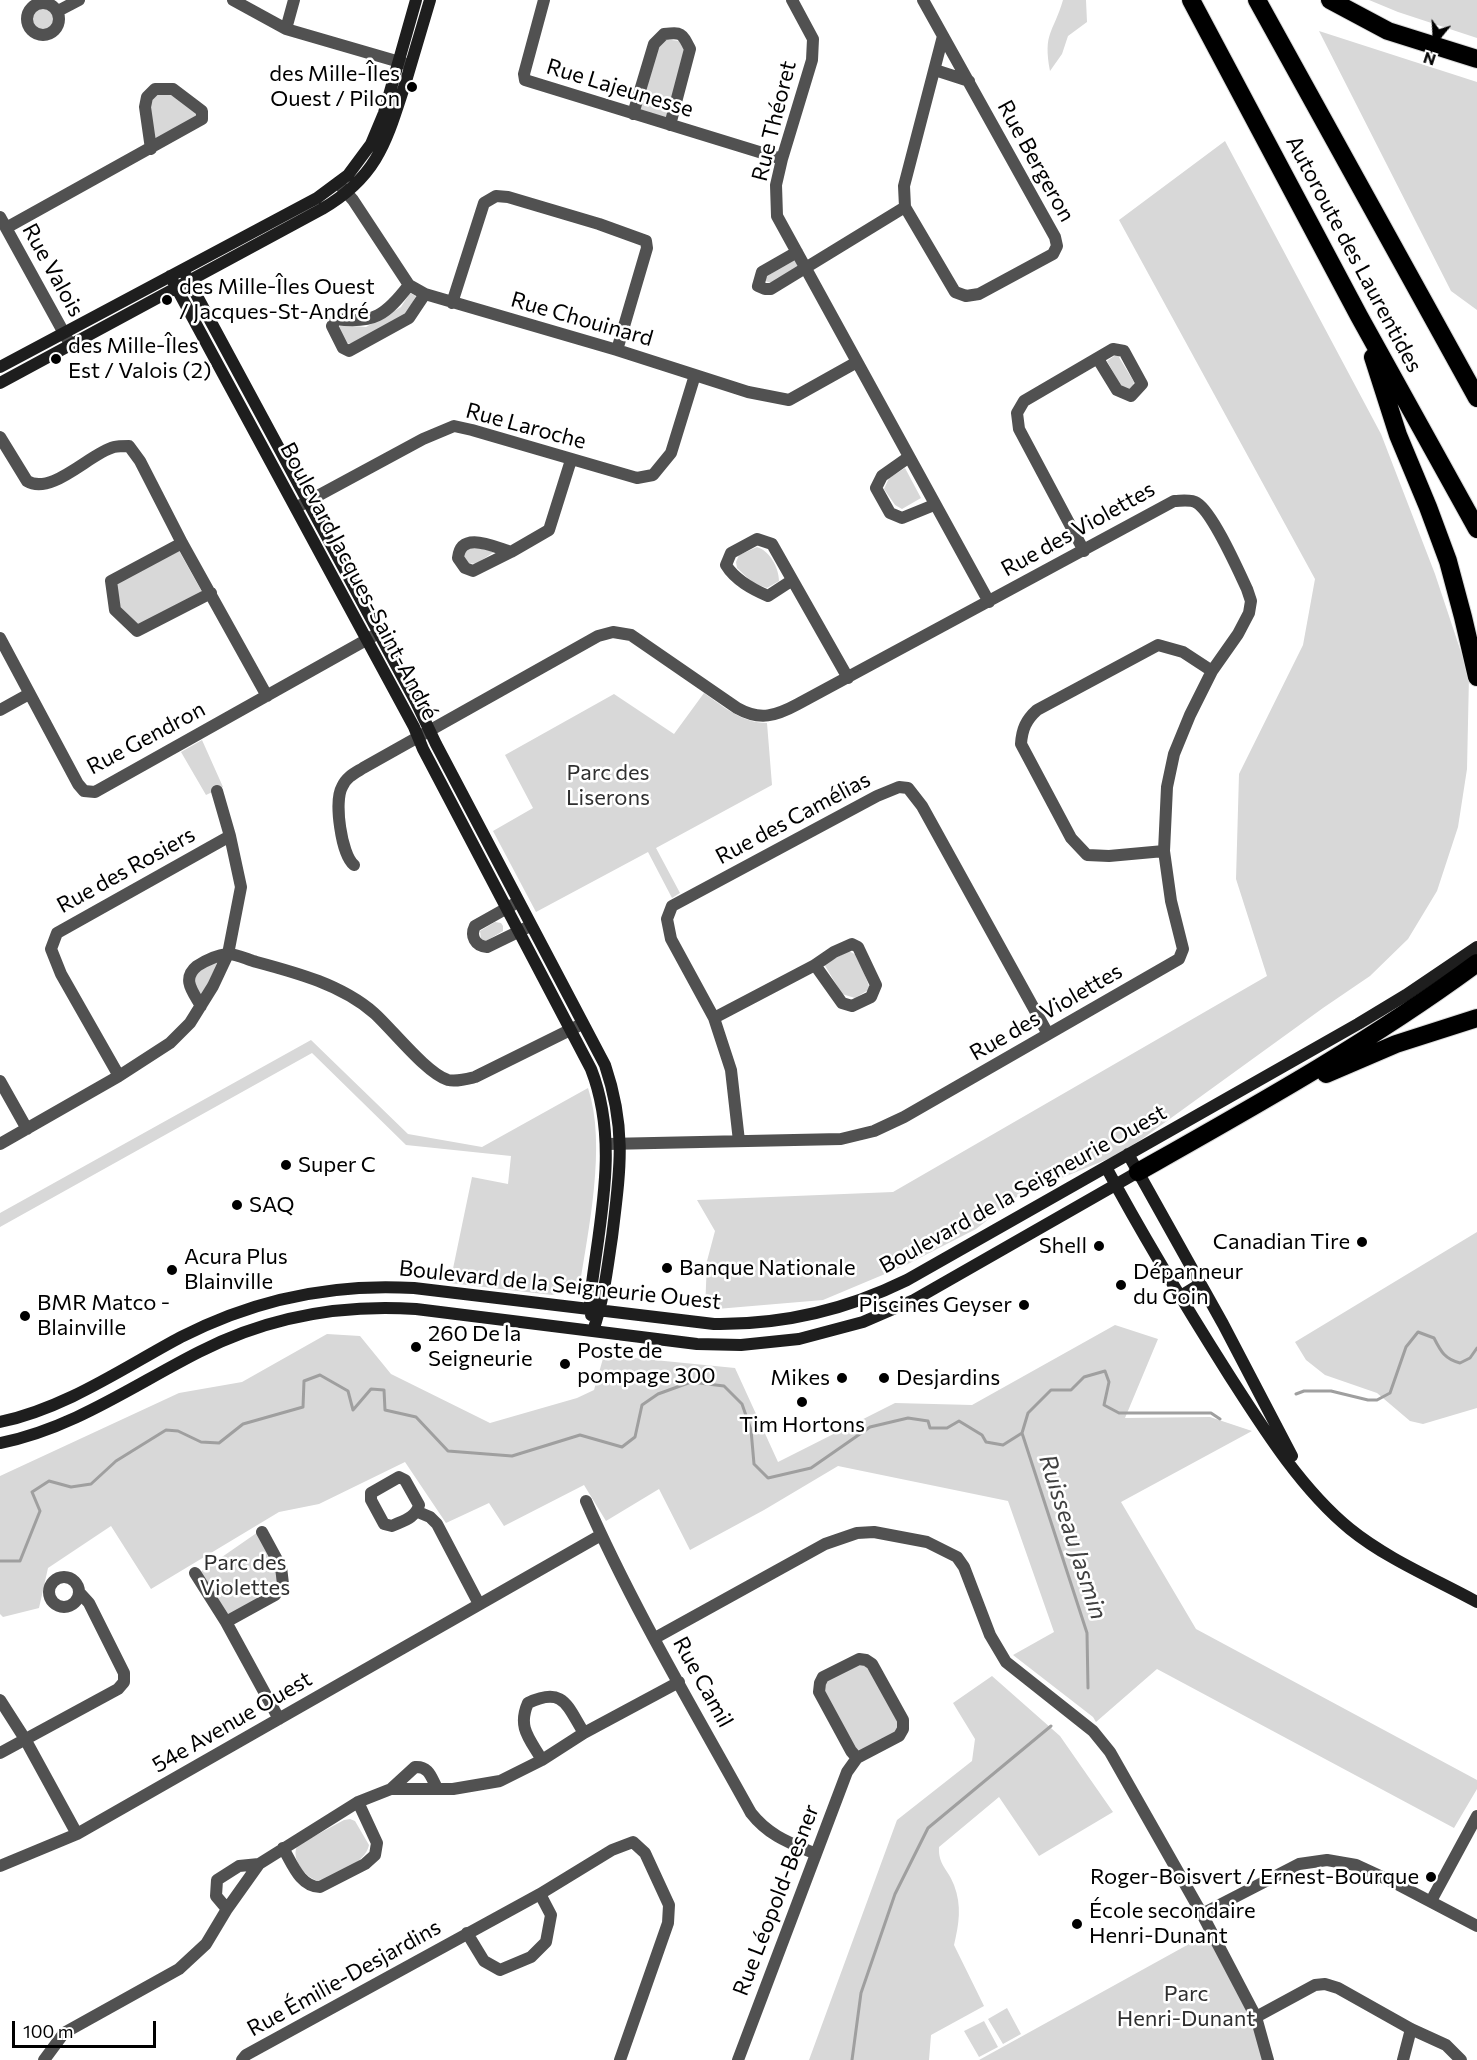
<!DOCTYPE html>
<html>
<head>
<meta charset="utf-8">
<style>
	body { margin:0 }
	#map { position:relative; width:1477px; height:2060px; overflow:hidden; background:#fff; font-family:Commissioner,sans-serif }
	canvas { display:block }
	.north { position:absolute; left:1405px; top:12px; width:60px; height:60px; -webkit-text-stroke:4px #fff; paint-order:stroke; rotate:198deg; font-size:16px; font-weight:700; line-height:24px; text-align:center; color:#000 }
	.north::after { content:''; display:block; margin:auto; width:21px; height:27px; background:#000; clip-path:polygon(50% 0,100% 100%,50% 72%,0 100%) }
	.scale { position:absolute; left:12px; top:2021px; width:144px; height:27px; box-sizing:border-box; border:3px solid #000; border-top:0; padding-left:8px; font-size:18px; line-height:21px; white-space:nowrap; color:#000; -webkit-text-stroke:4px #fff; paint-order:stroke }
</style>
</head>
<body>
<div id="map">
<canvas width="1477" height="2060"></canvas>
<div class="north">N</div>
<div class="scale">100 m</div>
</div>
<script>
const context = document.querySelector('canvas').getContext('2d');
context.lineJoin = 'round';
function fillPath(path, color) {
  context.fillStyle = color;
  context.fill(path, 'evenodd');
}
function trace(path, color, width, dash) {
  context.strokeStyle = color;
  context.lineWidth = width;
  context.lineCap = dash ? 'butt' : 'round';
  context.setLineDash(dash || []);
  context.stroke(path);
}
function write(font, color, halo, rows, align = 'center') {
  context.font = font + ' Commissioner,sans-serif';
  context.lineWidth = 5;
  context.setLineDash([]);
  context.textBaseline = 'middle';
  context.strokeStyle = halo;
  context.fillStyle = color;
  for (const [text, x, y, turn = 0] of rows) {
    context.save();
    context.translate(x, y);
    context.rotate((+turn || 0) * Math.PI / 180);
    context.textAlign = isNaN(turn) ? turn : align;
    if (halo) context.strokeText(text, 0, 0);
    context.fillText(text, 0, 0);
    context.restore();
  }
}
const green = new Path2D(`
	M1063 0H1086L1087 22 1068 36 1062 54 1050 71C1043 32 1053 34 1063 0Z
	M1369 0H1477V38L1398 12Z
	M29 19a14 14 0 1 1 28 0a14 14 0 1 1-28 0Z
	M1319 31 1477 82V310L1451 291Z
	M664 39 679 41 685 50 667 119 639 111 657 47Z
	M155 92H172L197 112 198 118 155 142 148 106Z
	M1225 141 1381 434 1435 574 1469 676 1467 769 1458 827 1437 891 1408 939 1370 976 1323 1008 1142 1139 1115 1156 1018 1196 976 1229 904 1266 823 1300 705 1310 707 1261 715 1231 697 1200 893 1192 1267 976 1236 879 1239 774 1303 645 1315 579 1119 220Z
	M795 258 800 265 771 283 765 281 766 277Z
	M410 293 416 296 405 316 352 344 345 343 338 330 340 325 366 327 401 307Z
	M1117 354 1134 382 1132 388 1127 390 1121 386 1107 361Z
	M905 468 921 498 902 509 895 505 884 489 889 478Z
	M470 546 494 552 476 564 468 563 463 556Z
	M757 547C770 551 779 568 779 581L767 588 753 583 737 568 736 562 739 555Z
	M178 549 202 592 138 626 118 607 116 583Z
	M704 693C724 707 742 723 767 723L772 785 656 848 680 893 672 898 648 852 536 912 493 831 533 808 505 755 614 694 674 734Z
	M202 740 223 787 206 795 181 752Z
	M495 922 501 923 503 926V931L486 941 481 939 480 931Z
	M849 951 858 956 870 989 855 998 842 994 824 964Z
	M219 959 201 1000 192 978 197 971Z
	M311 1040 408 1134 482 1147 588 1088C607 1145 588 1231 579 1290H568L552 1295 450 1283 472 1177 508 1184 511 1156 406 1145 312 1053 0 1227V1213Z
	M1477 1232V1408L1423 1424 1410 1421 1377 1393 1325 1375 1306 1360 1295 1342Z
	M1115 1325 1158 1339 1125 1418 1210 1417 1252 1431 1121 1502 1196 1629 1477 1780V1789L1454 1828 1157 1669 1096 1722 1093 1717 1013 1655 1054 1632 1008 1501 838 1466 764 1510 690 1550 659 1489 606 1521 584 1485 504 1526 489 1503 446 1523 405 1462 319 1504 279 1512 151 1589 111 1526 48 1568 39 1608 3 1617 0 1614V1476L179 1393 242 1382 327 1334 360 1336 391 1374 490 1423 577 1398 594 1390 604 1355 735 1368 778 1462 895 1403 972 1405Z
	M258 1532 282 1581 274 1593 226 1622 196 1575Z
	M866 1660 903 1729 857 1758 820 1683Z
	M992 1676 1060 1736 1113 1812 1039 1856 999 1797 939 1847C938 1865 948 1869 954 1885 962 1906 959 1924 954 1945L984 2006 931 2035 929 2060H809L897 1820 972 1761 975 1739 953 1703Z
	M350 1819 355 1821 369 1845C365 1864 336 1873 320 1881 306 1880 289 1857 298 1845L344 1820Z
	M1209 1933 1255 2017 1266 2060H979Z
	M1007 2008 1021 2034 1003 2044 988 2019Z
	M984 2021 998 2047 979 2057 964 2031Z`);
const stream = new Path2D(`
	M1296 1394 1304 1391H1331L1368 1400H1377L1390 1393 1406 1347 1418 1332 1434 1338C1441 1352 1445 1359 1460 1363L1470 1358 1477 1348
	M1022 1433 1087 1633 1088 1688
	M0 1561H20L40 1511 32 1492 49 1481 71 1487 91 1484 116 1461 166 1430 178 1431 201 1442 219 1443 243 1424 303 1407 304 1381 320 1375 348 1391 353 1410 371 1389 384 1390 385 1410 416 1417 448 1451 512 1456 580 1435 622 1447 635 1437 642 1405 658 1394 691 1382 724 1386 742 1404 751 1430 754 1464 768 1478 811 1468 870 1427 908 1418 928 1421 930 1428H947L959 1421 982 1435 986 1442 1003 1445 1022 1433 1028 1413 1051 1390H1071L1084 1377 1105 1371 1109 1382 1104 1405 1119 1413H1211L1220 1419
	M852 2060 861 1993 895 1894 928 1828 1051 1726`);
const street = new Path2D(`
	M233 0 286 29 410 65
	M544 0 524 74 525 80 782 159
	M792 0 813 39 812 60 782 159 776 185 777 216 989 602
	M923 0 1055 237 1057 246 1053 254 979 294 966 296 955 292 905 207 904 186 943 36
	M27 19a16 16 0 1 1 32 0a16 16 0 1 1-32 0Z
	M58 11 79 0
	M286 29 294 0
	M935 70 969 81
	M633 114 654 44 664 34C682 32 682 33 690 49L670 125
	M339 184 353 200 409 285 425 294 617 350 748 392 789 400 857 362
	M0 217 70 344
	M6 228 202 119V111L173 89H155L147 97 145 107 151 149
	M797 252 762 272 758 286 765 289H771L905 207
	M409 285C386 315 374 324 336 319L332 326 343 348 349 351 409 318 425 294
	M452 303 484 203 496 196 508 197 599 224 646 241 647 248 617 350
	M0 437 27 481C52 496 90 453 114 447 118 446 124 446 129 446L140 461 182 543 267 696
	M909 457 882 476 876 488 890 513 902 518 934 505
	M299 506 423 439 454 426 472 430 637 478 653 475 671 453 695 375
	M182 543 111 581 115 610 137 631 211 593
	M1084 551 1019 429 1017 413 1024 401 1113 349 1124 351 1142 384 1131 396 1117 390 1098 359
	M511 552C494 547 461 530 458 558L465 568 473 571 511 552 549 530 571 460
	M791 581 768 596C752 589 735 580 726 565L731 553 757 539 772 544 848 678
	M0 638 78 784 84 791 95 792 375 635
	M0 710 29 694
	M1164 851 1109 856 1087 855 1071 838 1021 744C1022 729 1026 720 1037 710L1158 645 1183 652 1212 671
	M354 865C341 854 334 801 342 787 346 777 355 773 363 768L598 636 613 632 631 635 737 708C760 721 776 716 798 704L1174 501C1181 501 1191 499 1197 503 1213 513 1238 570 1247 589L1251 601 1249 613 1238 634 1212 671 1190 715 1174 754 1167 787 1164 851 1171 901 1183 949 1179 959 904 1117 874 1131 841 1139 607 1144
	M516 903 475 926C470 936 475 946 487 947L528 927
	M201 1006C193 992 181 979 197 966 205 961 218 955 227 954 234 953 246 959 253 961 294 972 341 984 374 1013 392 1029 427 1074 448 1080 457 1082 467 1079 475 1077L580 1025
	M714 1018 815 965 834 952 852 944 858 947 876 985 871 997 852 1006 842 1003 815 965
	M119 1076 61 974 51 949 57 933 230 836
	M0 1081 27 1129
	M739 1141 731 1070 714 1018 671 939 667 919 672 906 877 796 899 787 908 788 922 806 1048 1034
	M0 1144 119 1076 170 1043 190 1023 213 986 228 954 241 887 230 836 217 791
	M399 1477 405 1480 419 1505C416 1518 402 1521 392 1526L384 1524 371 1500V1493Z
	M586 1501C633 1608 694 1710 751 1813 769 1836 790 1843 816 1854
	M418 1512 430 1517 437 1524 479 1604
	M195 1573 226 1622 279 1719
	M49 1592a15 15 0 1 1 30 0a15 15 0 1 1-30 0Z
	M226 1622 275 1595 283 1584 281 1567 262 1532
	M655 1638 825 1544 857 1533 874 1532 927 1542 957 1557 964 1567 990 1635 1006 1662 1093 1731 1110 1752 1202 1914 1256 2017 1268 2060
	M859 1659 866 1660 872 1664 903 1720V1729L899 1736 857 1758 851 1751 819 1692 820 1683 823 1677Z
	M0 1700 25 1739 77 1834
	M0 1753 118 1689 124 1682V1673L89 1603 79 1592
	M542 1760C530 1739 517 1728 528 1703 564 1686 567 1706 584 1733
	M391 1789 415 1767C429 1766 431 1777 437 1788
	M283 1848C292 1863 300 1887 320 1887L365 1864 375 1855 377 1843 358 1802
	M0 1866 77 1834 601 1535
	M1431 1901 1477 1816
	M227 1909 216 1896 217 1880 239 1866 259 1864
	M1202 1914 1299 1864 1327 1860 1356 1865 1395 1883 1477 1926
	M467 1933 484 1961 500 1970 531 1957 546 1942 551 1915 540 1894
	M1256 2017 1315 1985 1325 1984 1338 1988 1411 2029 1446 2045 1461 2060
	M44 2060 64 2033 179 1969 206 1944 227 1909 259 1864 358 1802 391 1789H453L500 1781 542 1760 584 1733 679 1682
	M242 2060 246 2055 540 1894 612 1850 633 1842 645 1853 669 1905 668 1923 620 2060
	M738 2060 847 1772 857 1758
	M1403 2060 1411 2029`);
const secondary = new Path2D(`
	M183 270 416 702 436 744 605 1065C627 1130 620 1171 612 1237 607 1270 604 1299 593 1331
	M170 276 414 727 423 749 591 1069C620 1143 599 1222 590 1299L591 1315
	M0 367 317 198 348 175 371 144 384 113 416 0
	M0 383 322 209C379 176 387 139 406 81 414 54 422 27 430 0
	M1128 1154 1223 1324 1292 1456
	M1106 1167C1144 1238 1186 1307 1229 1375 1263 1428 1301 1489 1350 1529 1387 1559 1435 1579 1477 1602
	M1179 1297 1200 1284
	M0 1422C66 1408 123 1368 181 1337 255 1299 331 1283 414 1288L714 1324C783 1325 846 1310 907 1280L1358 1024 1406 995 1477 947
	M0 1443C72 1429 134 1385 199 1352 267 1317 340 1304 416 1309L697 1344 741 1345 799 1339 863 1322 914 1300 1138 1172`);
const highway = new Path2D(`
	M1191 0 1359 316 1477 529
	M1257 0 1477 398
	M1330 0 1388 31 1477 59
	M1373 357 1398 435 1428 507 1448 561 1463 617 1477 677
	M1326 1074 1396 1044 1477 1018
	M1138 1172C1253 1107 1370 1042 1477 963`);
const markers = [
	[412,87,6,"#000"],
	[167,300,6,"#000"],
	[56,359,6,"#000"],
	[286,1165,6,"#000"],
	[237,1205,6,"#000"],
	[1362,1242,6,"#000"],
	[1099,1246,6,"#000"],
	[667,1268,6,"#000"],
	[172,1270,6,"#000"],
	[1121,1285,6,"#000"],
	[1024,1305,6,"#000"],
	[25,1316,6,"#000"],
	[416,1347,6,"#000"],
	[565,1364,6,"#000"],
	[842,1378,6,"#000"],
	[884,1378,6,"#000"],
	[802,1402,6,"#000"],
	[1431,1877,6,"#000"],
	[1077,1924,6,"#000"]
];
const poiNames = [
	["des Mille-Îles",400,74,"right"],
	["Ouest / Pilon",400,99,"right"],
	["des Mille-Îles Ouest",179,287],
	["/ Jacques-St-André",179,312],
	["des Mille-Îles",68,346],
	["Est / Valois (2)",68,371],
	["Super C",298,1165],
	["SAQ",249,1205],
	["Canadian Tire",1350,1242,"right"],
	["Shell",1087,1246,"right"],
	["Acura Plus",184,1257],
	["Blainville",184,1282],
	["Banque Nationale",679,1268],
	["Dépanneur",1133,1272],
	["du Coin",1133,1297],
	["BMR Matco -",37,1303],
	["Blainville",37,1328],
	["Piscines Geyser",1012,1305,"right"],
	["260 De la",428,1334],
	["Seigneurie",428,1359],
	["Poste de",577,1351],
	["pompage 300",577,1376],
	["Mikes",830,1378,"right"],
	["Desjardins",896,1378],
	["Tim Hortons",802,1425,"center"],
	["Roger-Boisvert / Ernest-Bourque",1419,1877,"right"],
	["École secondaire",1089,1911],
	["Henri-Dunant",1089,1936]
];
const streetNames = [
	["Rue Lajeunesse",620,88,17],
	["Rue Théoret",774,121,-76],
	["Rue Bergeron",1036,161,61],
	["Autoroute des Laurentides",1354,254,62],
	["Rue Valois",53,270,61],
	["Rue Chouinard",582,319,16],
	["Rue Laroche",526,426,15],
	["Rue des Violettes",1078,529,-29],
	["Boulevard Jacques-Saint-André",359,581,62],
	["Rue Gendron",146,738,-28],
	["Rue des Camélias",793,818,-28],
	["Rue des Rosiers",126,870,-29],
	["Rue des Violettes",1046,1012,-30],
	["Boulevard de la Seigneurie Ouest",1023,1189,-29],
	["Boulevard de la Seigneurie Ouest",560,1285,6],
	["Rue Camil",703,1682,61],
	["54e Avenue Ouest",232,1722,-30],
	["Rue Léopold-Besner",776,1900,-69],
	["Rue Émilie-Desjardins",344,1978,-29]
];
const parkNames = [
	["Parc des",608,773],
	["Liserons",608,798],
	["Parc des",245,1563],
	["Violettes",245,1588],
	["Parc",1186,1994],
	["Henri-Dunant",1186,2019]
];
const waterNames = [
	["Ruisseau Jasmin",1073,1537,72]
];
fillPath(green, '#d8d8d8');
trace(stream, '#9f9f9f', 3);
trace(highway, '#dbdbdb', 20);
trace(street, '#515151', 12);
trace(secondary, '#1e1e1e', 12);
trace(highway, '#000', 18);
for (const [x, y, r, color] of markers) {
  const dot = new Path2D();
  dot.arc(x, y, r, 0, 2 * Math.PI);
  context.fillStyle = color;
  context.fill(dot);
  trace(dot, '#fff', 2);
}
write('22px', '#000', '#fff', poiNames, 'left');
write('22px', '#000', '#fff', streetNames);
write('22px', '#2f2f2f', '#fff', parkNames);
write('italic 24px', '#404040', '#fff', waterNames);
</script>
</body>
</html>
